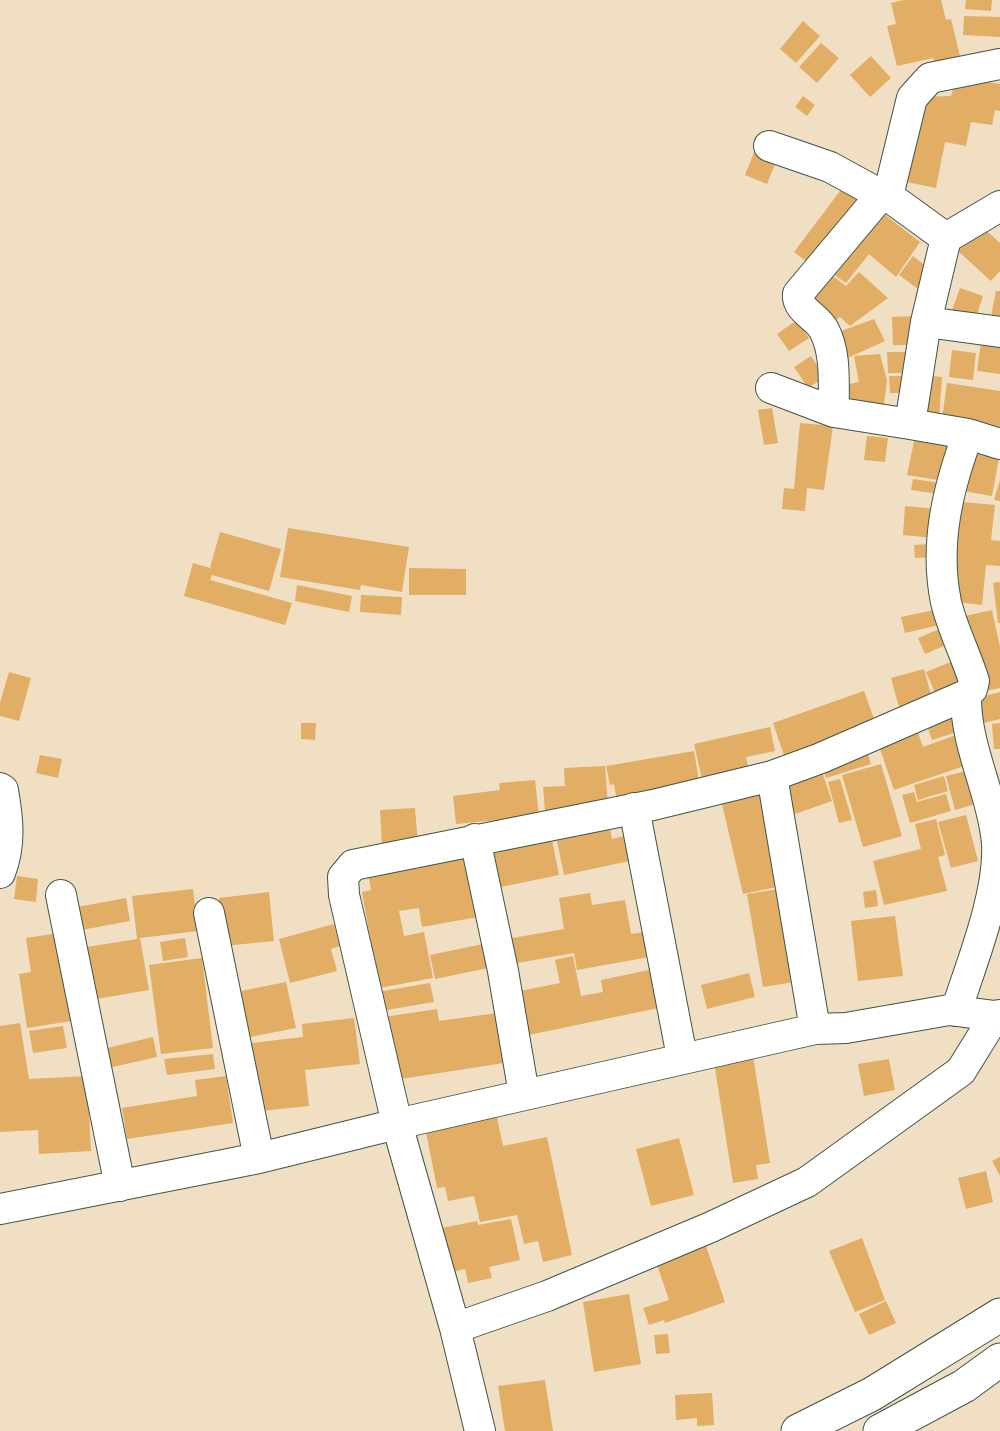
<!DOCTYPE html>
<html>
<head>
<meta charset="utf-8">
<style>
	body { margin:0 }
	canvas { display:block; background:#f0dfc2 }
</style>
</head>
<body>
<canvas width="1000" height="1431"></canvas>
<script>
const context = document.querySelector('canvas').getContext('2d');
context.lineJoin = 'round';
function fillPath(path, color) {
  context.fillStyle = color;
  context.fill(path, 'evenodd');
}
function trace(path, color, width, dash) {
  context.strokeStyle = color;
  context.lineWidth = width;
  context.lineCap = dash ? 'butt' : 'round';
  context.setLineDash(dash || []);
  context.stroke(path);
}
const building = new Path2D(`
	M904 0H941L946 20 951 19 960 56 934 62 933 58 897 66 887 26 896 24 891 3Z
	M966 0H992L991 11 965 9Z
	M964 16 1000 17V37L963 35Z
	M803 21 820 36 796 63 780 49Z
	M821 43 839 58 817 83 799 67Z
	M871 56 891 78 870 97 850 75Z
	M957 77 1000 84V111L995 110 992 125 971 122 966 146 945 142 936 188 897 180 923 97 951 96Z
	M803 96 815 105 807 116 795 107Z
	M757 145 779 154 767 184 745 175Z
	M843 187 864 202 815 268 794 252Z
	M880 211 920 242 896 277 869 254 846 283 826 269Z
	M981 226 1000 243V271L991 281 958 251Z
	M913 256 932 271 918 289 899 275Z
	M824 270 846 286 859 272 888 298 850 326 840 317 832 323 801 301Z
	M960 288 983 296 973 327 949 319Z
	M996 291H1000V328L989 326Z
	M917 316V345H893L892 317Z
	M874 319 885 341 843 360 830 335Z
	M797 320 809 338 789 351 777 334Z
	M982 335 1000 337V374L977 371Z
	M952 350 976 353 973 380 949 377Z
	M887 352H913L914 373H888Z
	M880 354 887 380 883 412 839 407 840 386 859 382 854 356Z
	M811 356 825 377 808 388 794 367Z
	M921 375 942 377 939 419 916 418Z
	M889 376H911V393H890Z
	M947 383 1000 391V427L942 418Z
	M772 408 778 443 764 445 758 410Z
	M800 423 833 426 824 490 807 488 805 511 782 509 784 488 794 489Z
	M867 436 888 438 885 462 864 460Z
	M915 437 952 438 944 481 907 475Z
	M964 451 999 458 992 496 957 490Z
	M913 479 940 483 939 494 911 490Z
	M1000 480V501L994 500Z
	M952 501 995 505 991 540 1000 541V566L986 565 982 605 948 601Z
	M905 506 938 509 935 538 903 535Z
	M288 528 409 547 402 592 361 585 360 590 280 577Z
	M220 532 281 549 269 591 212 575 210 580 292 603 285 625 184 596 193 563 210 568Z
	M932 544 933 557 915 558 914 545Z
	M409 568 466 569V595H409Z
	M1000 582V623H998L993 583Z
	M297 585 352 596 349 612 295 601Z
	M361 595 402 597 401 615 360 612Z
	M944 608 948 623 905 633 901 617Z
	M992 610 1000 647V688L981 692 965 616Z
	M951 624 958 640 925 654 918 638Z
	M958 659 968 681 936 695 926 672Z
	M924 669 932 698 899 707 891 678Z
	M9 672 31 678 19 721 0 716V703Z
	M864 691 878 730 787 764 773 723Z
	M1000 692V719L976 725 969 700Z
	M952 707 960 731 932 740 924 716Z
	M301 723H316L315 740 301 739Z
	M1000 723V749H994L992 724Z
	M770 727 775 751 746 757 750 777 704 788 694 744Z
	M916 727 923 747 956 735 967 765 894 790 877 740Z
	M866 747 871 764 826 778 821 762Z
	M694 751 700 787 617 801 614 784 610 785 606 766Z
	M40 755 62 759 58 778 36 773Z
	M881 764 902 836 863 847 842 775Z
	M605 766 608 806 545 810 543 787 565 786 564 768Z
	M820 766 832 801 795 814 782 780Z
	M970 770 979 803 955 810 946 776Z
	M944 776 948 791 918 800 914 785Z
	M840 779 852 820 839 823 828 782Z
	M535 780 539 816 456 824 453 796 500 790 499 783Z
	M914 792 917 802 946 794 951 811 910 823 902 795Z
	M760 795 781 886 743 894 722 804Z
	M415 808 418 844 382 846 380 810Z
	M607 815 612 839 628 835 634 860 564 875 554 827Z
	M966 815 978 861 951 868 938 822Z
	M936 819 945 855 938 857 947 891 884 905 873 861 921 849 915 824Z
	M550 829 559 875 496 888 487 842Z
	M464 847 478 917 422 927 419 908 399 911 404 936 424 932 433 978 379 988 362 892 371 890 367 865Z
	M17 876 38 879 36 902 14 899Z
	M193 889 198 931 140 938 149 990 96 999 87 947 137 939 132 896Z
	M779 889 795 982 763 987 747 894Z
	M876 890 878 906 865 908 863 892Z
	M269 892 274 941 224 946 219 898Z
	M590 893 592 905 625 900 631 934 644 932 649 957 577 970 574 953 506 965 501 940 564 929 559 898Z
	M126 898 130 921 76 931 72 908Z
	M895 916 903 976 858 981 851 921Z
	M334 924 340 946 331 949 337 971 290 983 279 939Z
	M59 933 71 1021 27 1028 19 974 31 972 26 938Z
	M185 938 188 957 163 961 160 942Z
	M488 943 493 967 435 979 430 955Z
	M573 956 581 996 603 992 601 980 654 969 663 1007 524 1036 515 992 560 983 555 960Z
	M202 958 213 1048 161 1054 149 965Z
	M749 973 755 997 707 1009 701 985Z
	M286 982 296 1028 245 1038 236 992Z
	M430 983 434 1002 381 1011 378 992Z
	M437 1009 439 1021 497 1013 504 1063 394 1080 384 1017Z
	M354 1018 360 1064 305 1070 309 1106 251 1112 243 1044 303 1037 302 1024Z
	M20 1023 29 1079 87 1076 91 1151 39 1154 38 1130 0 1132V1026Z
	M63 1026 67 1048 33 1053 29 1031Z
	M153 1037 157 1057 108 1068 103 1049Z
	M213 1054 215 1069 167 1075 164 1059Z
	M753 1056 770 1163 756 1165 758 1179 733 1183 714 1062Z
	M889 1059 895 1090 864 1096 858 1064Z
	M226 1076 233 1123 127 1139 122 1108 197 1096 195 1080Z
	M495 1108 503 1146 547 1137 572 1255 543 1262 538 1241 524 1244 517 1215 480 1222 474 1196 448 1201 445 1187 437 1188 424 1122Z
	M679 1138 694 1195 651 1206 636 1149Z
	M1000 1157V1176L992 1161Z
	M986 1171 993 1202 966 1209 958 1178Z
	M511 1219 520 1260 489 1267 492 1278 468 1283 465 1269 451 1272 442 1228 477 1221 478 1225Z
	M703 1237 725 1302 665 1323 664 1320 649 1325 643 1308 669 1300 653 1253Z
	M862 1238 885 1300 855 1312 829 1251Z
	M629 1294 641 1364 594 1372 583 1302Z
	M886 1301 896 1323 869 1335 859 1314Z
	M668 1334 670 1353 656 1354 654 1335Z
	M545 1380 553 1431H505L498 1386Z
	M712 1393 714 1425 697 1426V1418L676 1420 675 1395Z`);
const minor = new Path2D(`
	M1000 64 930 78 912 98 888 196 946 238 926 322 910 424 968 434 1000 444
	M769 146 830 167 881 195 888 196
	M946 238 1000 206
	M926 322 1000 332
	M771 388 834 412 910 424
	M834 412C833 385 837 355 824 330 818 317 796 310 798 294L881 195
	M772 776 815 1029
	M0 788 3 790C8 820 11 844 0 873
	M634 808 682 1057
	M475 839 503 971 524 1094
	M61 895 120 1186
	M209 913 259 1158
	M956 1011C972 962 1000 893 997 843 992 792 965 746 966 695L972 689 974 681C966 655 952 628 946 602 934 544 948 488 968 434
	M0 1209 259 1158 397 1124 344 895 343 877 353 865 653 805 772 776 821 758 966 695
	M455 1328 397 1124 815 1029 846 1028 949 1010 995 1016
	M480 1431 455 1328 547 1296 711 1227 807 1182 961 1071 995 1016 1000 1015`);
const tertiary = new Path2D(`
	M798 1431 872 1394 1000 1315
	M880 1431 964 1386 1000 1360`);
fillPath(building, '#e2ad65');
trace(minor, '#3e5549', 32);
trace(tertiary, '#3e5549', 35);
trace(minor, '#fff', 30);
trace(tertiary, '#fff', 33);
</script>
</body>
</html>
